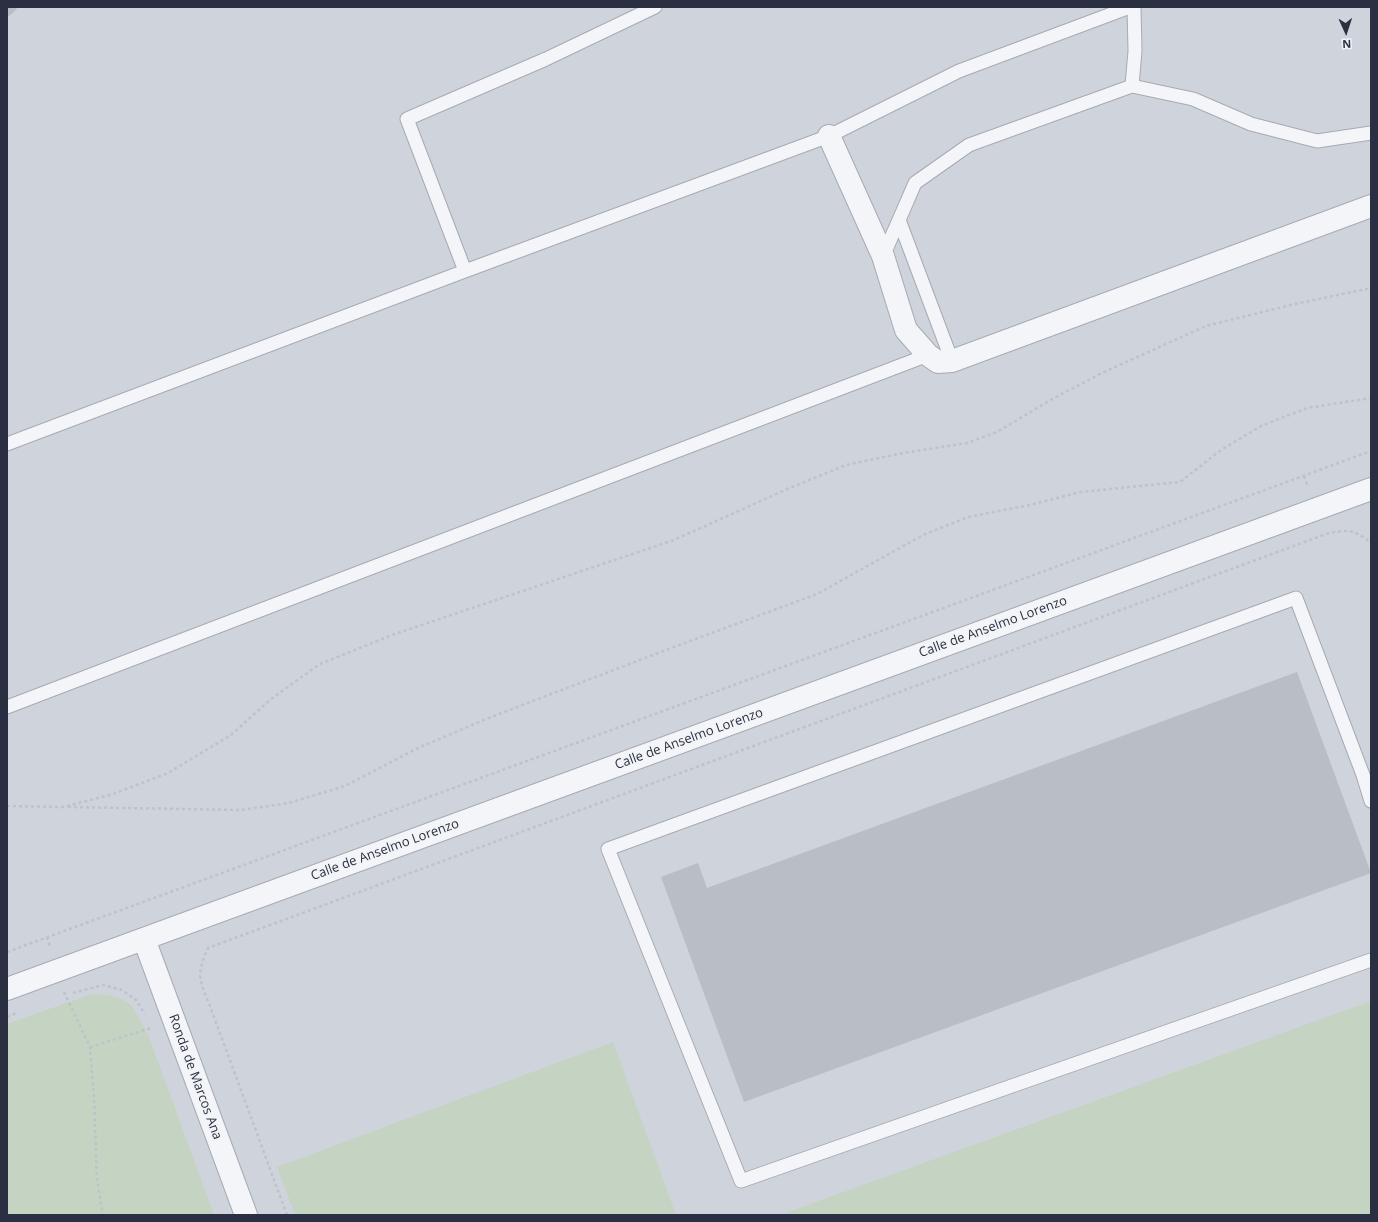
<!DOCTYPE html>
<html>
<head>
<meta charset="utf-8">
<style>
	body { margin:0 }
	#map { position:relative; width:1378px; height:1222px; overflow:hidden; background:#e1e4ea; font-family:"Open Sans",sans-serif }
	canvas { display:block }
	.frame { position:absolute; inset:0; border:8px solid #2a3041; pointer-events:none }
	.north { position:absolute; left:1326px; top:12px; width:40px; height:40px; -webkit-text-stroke:3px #f1f3f7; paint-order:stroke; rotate:177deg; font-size:11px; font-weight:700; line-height:16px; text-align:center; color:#2a3041 }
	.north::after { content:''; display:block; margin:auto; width:14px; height:18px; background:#2a3041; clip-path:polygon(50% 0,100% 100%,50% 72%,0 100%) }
</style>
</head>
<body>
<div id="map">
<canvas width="1378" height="1222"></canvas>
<div class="frame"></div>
<div class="north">N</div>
</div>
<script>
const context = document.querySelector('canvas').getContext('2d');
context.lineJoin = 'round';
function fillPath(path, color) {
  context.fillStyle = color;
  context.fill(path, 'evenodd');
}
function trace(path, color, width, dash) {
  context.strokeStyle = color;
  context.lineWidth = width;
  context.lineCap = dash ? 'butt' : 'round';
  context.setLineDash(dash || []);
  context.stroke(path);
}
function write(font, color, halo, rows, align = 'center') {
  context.font = font + ' "Open Sans",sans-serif';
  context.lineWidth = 3;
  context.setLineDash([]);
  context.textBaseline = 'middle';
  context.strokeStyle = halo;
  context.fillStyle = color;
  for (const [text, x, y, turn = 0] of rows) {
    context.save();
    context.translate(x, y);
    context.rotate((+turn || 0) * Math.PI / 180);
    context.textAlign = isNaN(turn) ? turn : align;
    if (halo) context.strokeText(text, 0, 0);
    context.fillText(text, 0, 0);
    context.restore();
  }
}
const built = new Path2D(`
	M7 7H1371V1215H7Z`);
const green = new Path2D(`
	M92 994C131 995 132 1005 149 1037L214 1215H7V1024Z
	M1371 1001V1215H780Z
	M613 1042 676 1215H295L277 1167Z`);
const building = new Path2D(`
	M7 7H18L12 14 7 17Z
	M1297 672 1371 873 744 1102 661 877 698 863 707 888Z`);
const path = new Path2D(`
	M1304 476 1308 487
	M7 806 63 807 113 794 168 773 231 735 271 699 320 664 392 635 674 540 785 490 846 465 903 453 967 443 997 432 1054 398 1104 372 1206 326 1295 304 1371 288
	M68 807 241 810 289 803 345 786 416 749 486 719 674 647 817 594 923 535 968 517 1030 505 1080 492 1180 482 1221 450 1261 426 1307 408 1371 398
	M47 937 50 947
	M7 952 1371 451
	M64 992 90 1047 94 1097 97 1180 103 1215
	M73 993 103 985 122 990 136 1000 145 1014
	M7 1017 17 1013
	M90 1047 151 1028
	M287 1215 210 1006C199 979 196 975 208 948L1326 534C1347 529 1354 529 1371 543`);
const service = new Path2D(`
	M1132 86 1135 51 1134 7
	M899 220 952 361
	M883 256 899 220 915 183 969 145 1132 86 1193 99 1251 124 1317 141 1371 133
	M465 271 407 119 546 59 655 7
	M7 444 465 271 829 136 959 71 1130 7
	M7 707 928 355
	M1371 801 1363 775 1296 598 608 849 741 1181 1371 960`);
const minor = new Path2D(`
	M829 136 883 256 906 330 928 355 938 362 952 361 1371 206
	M144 939 246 1215
	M7 989 1371 489`);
const streetNames = [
	["Calle de Anselmo Lorenzo",993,627,-20],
	["Calle de Anselmo Lorenzo",689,739,-20],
	["Calle de Anselmo Lorenzo",385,850,-20],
	["Ronda de Marcos Ana",195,1077,70]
];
fillPath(built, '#cfd3dc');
fillPath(green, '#c5d3c2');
fillPath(building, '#b8bdc6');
trace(service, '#a6aab4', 15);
trace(minor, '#a6aab4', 24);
trace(path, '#bfc2c8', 2.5, [3, 3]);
trace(service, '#f4f5f8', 13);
trace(minor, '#f4f5f8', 22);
write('13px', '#2a3041', '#f1f3f7', streetNames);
</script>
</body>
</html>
